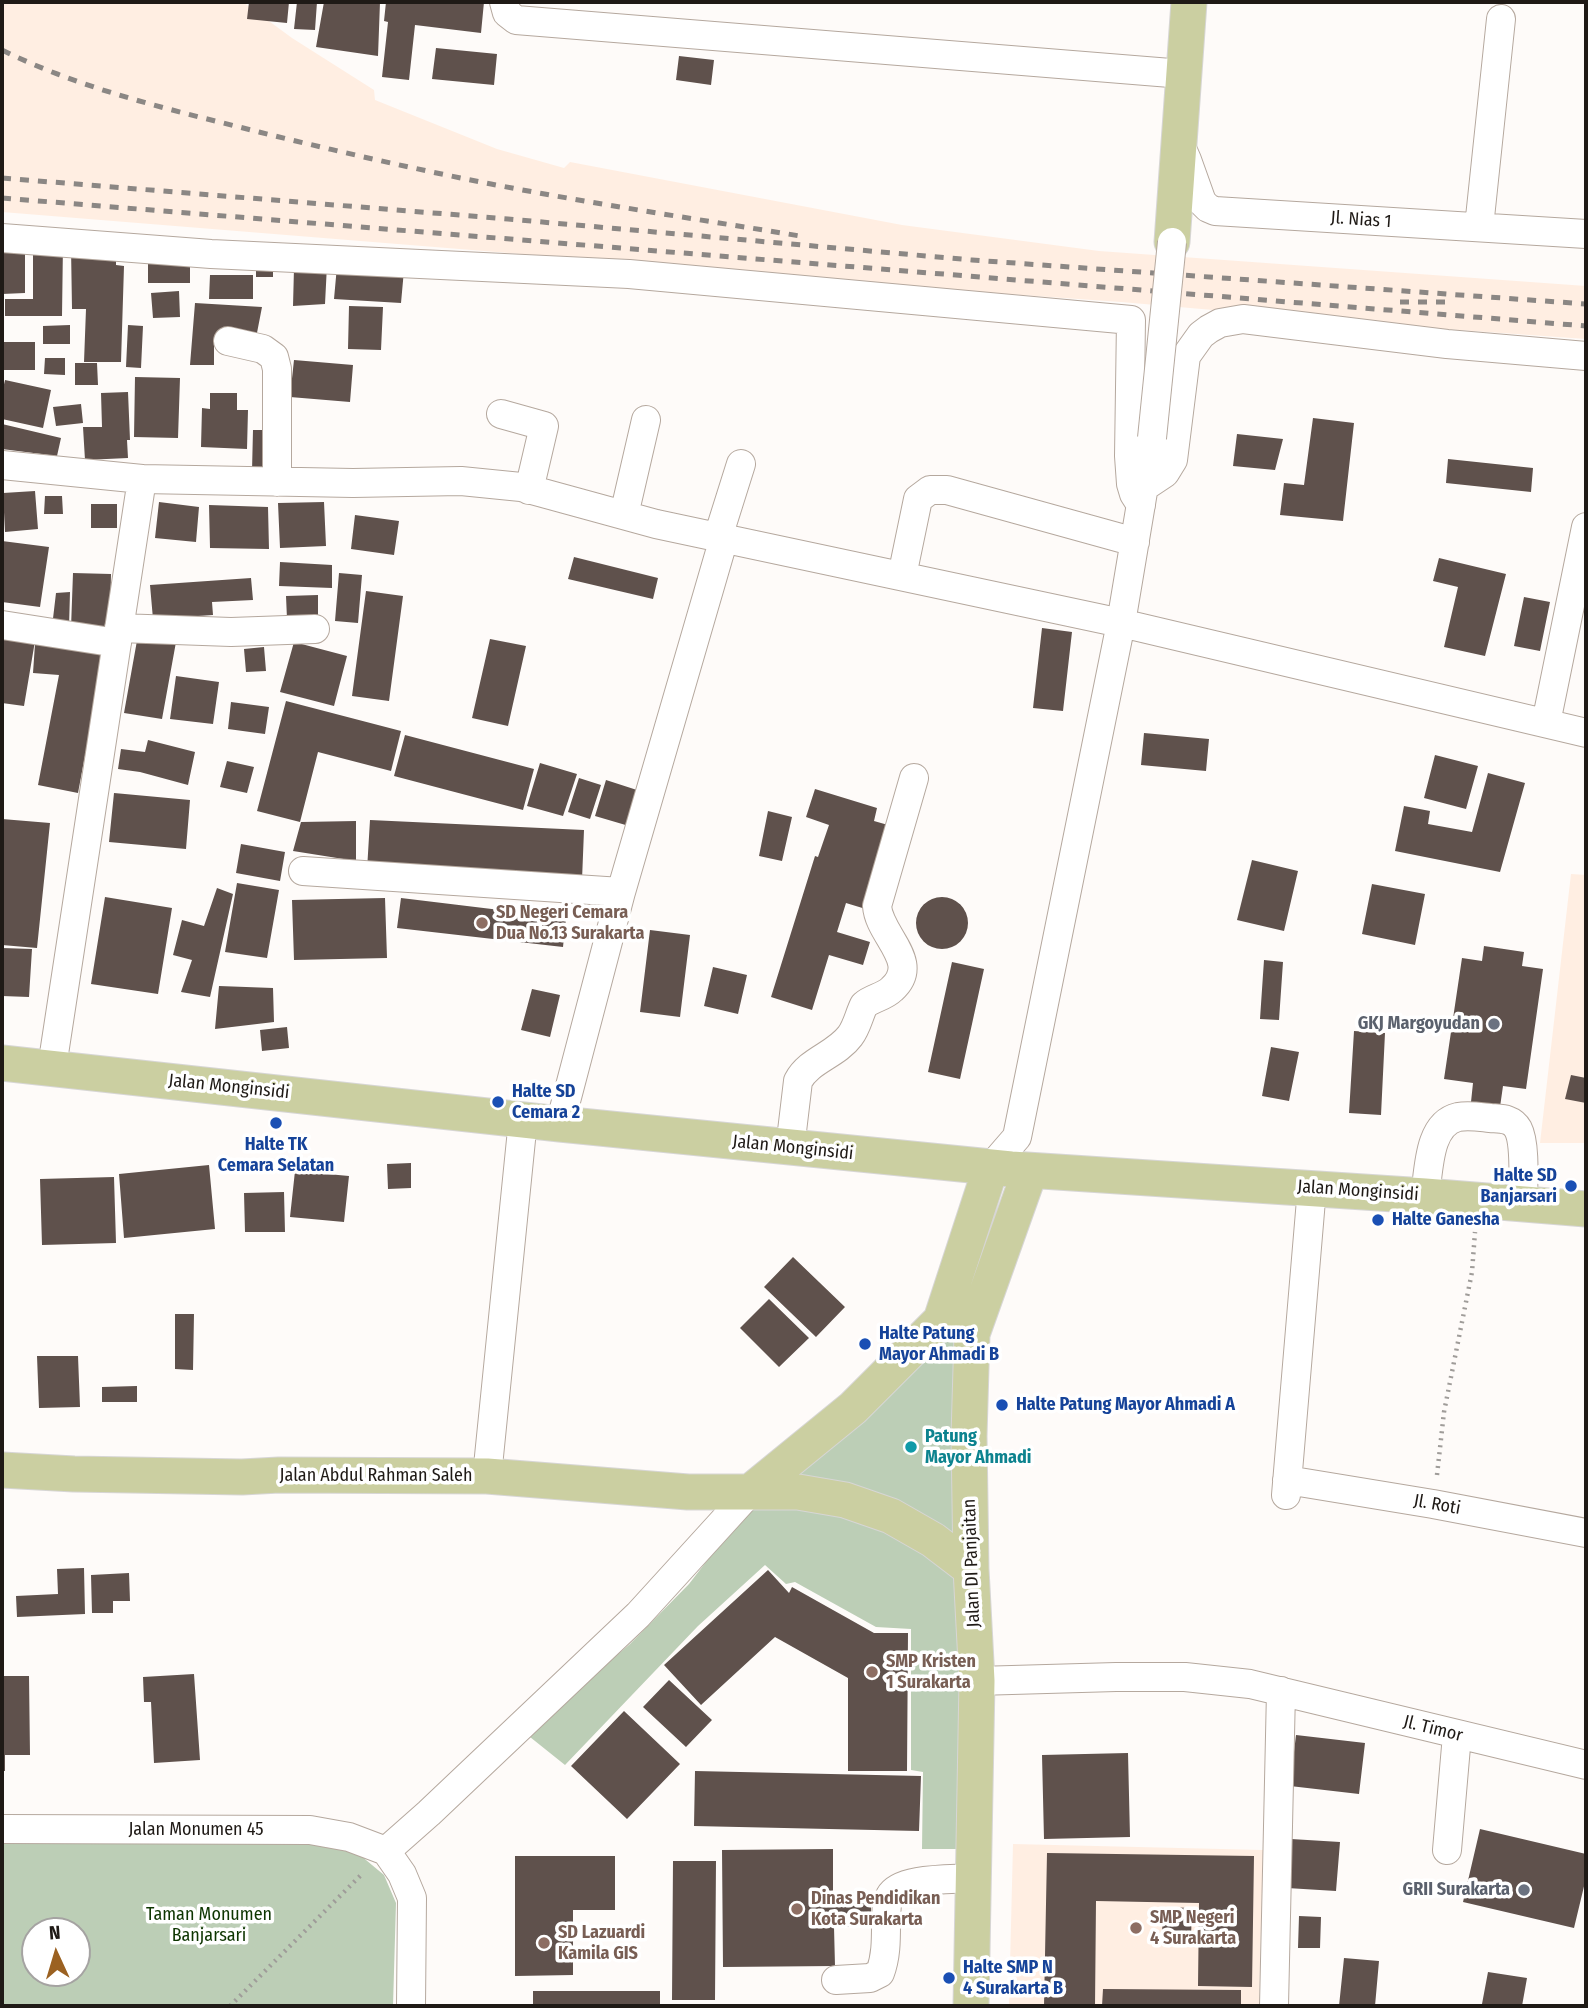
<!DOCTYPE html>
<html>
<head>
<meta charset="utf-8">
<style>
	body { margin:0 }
	#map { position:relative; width:1588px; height:2008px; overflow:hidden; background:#fefbf9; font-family:"Fira Sans Condensed",sans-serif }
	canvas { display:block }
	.frame { position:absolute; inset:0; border:4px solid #1f1a16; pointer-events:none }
	.north { position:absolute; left:21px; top:1917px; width:70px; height:70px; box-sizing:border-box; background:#fff; border:2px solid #a5a3a2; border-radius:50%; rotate:356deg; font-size:19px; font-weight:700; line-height:28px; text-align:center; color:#1f1a16 }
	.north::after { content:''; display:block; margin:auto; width:24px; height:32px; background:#9b6121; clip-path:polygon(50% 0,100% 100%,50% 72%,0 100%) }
</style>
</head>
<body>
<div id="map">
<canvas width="1588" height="2008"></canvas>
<div class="frame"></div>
<div class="north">N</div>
</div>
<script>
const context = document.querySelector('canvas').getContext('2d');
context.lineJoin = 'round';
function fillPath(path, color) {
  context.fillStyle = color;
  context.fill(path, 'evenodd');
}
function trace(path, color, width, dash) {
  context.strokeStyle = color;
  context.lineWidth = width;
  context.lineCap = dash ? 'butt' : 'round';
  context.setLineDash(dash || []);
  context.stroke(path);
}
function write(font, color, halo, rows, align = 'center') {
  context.font = font + ' "Fira Sans Condensed",sans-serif';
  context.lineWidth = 7;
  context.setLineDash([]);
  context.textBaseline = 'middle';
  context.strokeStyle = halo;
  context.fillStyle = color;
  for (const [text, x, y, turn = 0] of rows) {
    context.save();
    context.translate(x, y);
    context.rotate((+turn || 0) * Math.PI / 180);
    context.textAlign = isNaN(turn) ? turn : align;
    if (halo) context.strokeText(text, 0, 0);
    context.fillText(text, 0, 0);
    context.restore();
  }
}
const built = new Path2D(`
	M2 2H243L292 38 374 90 375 100 497 149 564 168 570 162 902 225 1099 251 1586 286V339L1374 324 1121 302 764 277 756 273 2 212Z
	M1571 874 1586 875V1143H1540Z
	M1013 1844 1263 1850 1259 2006H1009Z`);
const green = new Path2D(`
	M955 1320 965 1323V1556L761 1488Z
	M753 1501 821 1508 882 1527 963 1577 967 1849H922L923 1772 911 1770V1629L876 1627 795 1582 786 1584 765 1565 698 1626 565 1765 525 1733 630 1644 689 1584Z
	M2 1842 329 1844 360 1855 384 1875 396 1903 393 2006H2ZM35 1931H77V1973H35Z`);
const building = new Path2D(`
	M249 2H289L287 23 247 19Z
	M297 2H317L315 30 294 29Z
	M324 2H380L378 56 316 47Z
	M386 2H484L481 33 415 25 409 80 382 77 388 22 384 21Z
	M436 48 497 54 494 85 432 79Z
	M679 56 714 60 711 85 676 80Z
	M33 243H63L62 316H5V299H33Z
	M2 245H25V293L2 294Z
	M71 247H116V265L124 266 121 362H84L86 309H72Z
	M190 254V283H148V255Z
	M256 260H273V277H256Z
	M327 265 325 304 293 306 294 268Z
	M337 266 404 270 401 303 334 299Z
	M210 275H253V299H209Z
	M179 291 180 317 153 318 151 293Z
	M195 303 262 307 256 338 214 337V365H190Z
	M349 306 383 307 381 350 348 349Z
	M70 325V344H43V326Z
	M128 325 143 326 141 368 126 367Z
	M3 342H35V370H3Z
	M45 358H65V375L44 374Z
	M294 360 353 365 350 402 290 397Z
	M75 363H97L98 385H75Z
	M135 377 180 378 178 438 134 437Z
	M5 380 51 390 43 428 2 419V393Z
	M128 392 130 440H127L128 458 85 460 83 427H102L101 393Z
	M210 393H237V410H248L247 449 201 447 202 408 210 409Z
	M81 404 83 423 56 426 53 407Z
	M1313 418 1354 423 1343 521 1280 515 1284 483 1304 485Z
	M2 424 61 438 57 456 2 449Z
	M253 430H272L271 472 252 471Z
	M1237 434 1283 439 1275 470 1233 466Z
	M1448 459 1533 468 1531 492 1446 483Z
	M35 491 38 529 5 532 3 493Z
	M45 496H62L63 514H44Z
	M159 502 199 507 196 542 155 538Z
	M324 502 326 546 280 548 278 503Z
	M91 504H117V528H91Z
	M209 505 268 507 269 549 210 548Z
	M355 515 399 521 394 555 351 549Z
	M2 541 49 547 40 607 2 602Z
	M574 557 658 578 653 599 568 579Z
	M1439 558 1506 574 1485 656 1444 647 1458 587 1433 581Z
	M280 562 332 565V588L279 586Z
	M73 573 111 574 110 629 71 628Z
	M339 573 362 575 358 623 335 621Z
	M251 578 253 600 212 602 213 615 153 619 150 585Z
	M366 591 403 596 389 701 352 696Z
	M70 592 69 627H52L56 593Z
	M318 595V618L287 619 286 596Z
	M1524 597 1550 602 1540 651 1514 646Z
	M1042 628 1072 632 1063 711 1033 708Z
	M138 635 176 642 162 719 124 713Z
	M2 636 35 641 24 706 2 703Z
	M490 639 526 646 508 726 472 718Z
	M294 642 347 656 334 706 280 692Z
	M35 644 104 654 78 793 38 785 59 675 33 673Z
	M264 647 266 671 246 672 244 649Z
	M176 676 219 682 213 724 170 719Z
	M286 701 401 731 391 771 318 752 300 822 257 811Z
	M231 702 269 707 265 734 228 729Z
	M1144 733 1209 739 1206 771 1141 765Z
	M405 735 534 769 523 810 394 776Z
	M148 740 195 752 188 785 140 772 118 769 121 749 145 752Z
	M1435 755 1478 766 1466 809 1424 798Z
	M227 761 254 767 247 793 220 787Z
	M540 763 577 774 563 816 527 806Z
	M1488 773 1525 783 1500 872 1395 851 1404 806 1430 811 1428 824 1472 832Z
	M579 778 601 785 590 819 568 812Z
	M606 780 640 791 629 826 595 816Z
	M815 789 877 808 874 821 895 827 869 910 846 903 837 932 870 942 863 965 829 955 812 1010 771 997 815 856 818 857 829 825 806 817Z
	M114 793 190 800 186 849 109 842Z
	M768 811 792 817 782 861 759 856Z
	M2 819 50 823 37 948 2 945Z
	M370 820 584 830 582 880 367 870Z
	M356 821V861L293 851 301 822Z
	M241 844 285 852 280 881 236 873Z
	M1252 860 1298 871 1284 931 1237 920Z
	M237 883 279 890 267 958 225 952Z
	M1372 884 1425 894 1415 945 1362 934Z
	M217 888 233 894 210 997 181 992 192 960 173 955 182 920 204 926Z
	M105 897 172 908 158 994 91 984Z
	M916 923a26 26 0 1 1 52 0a26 26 0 1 1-52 0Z
	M385 898 387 958 294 960 292 900Z
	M401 898 566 918 563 947 397 928Z
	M650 930 690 935 680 1017 640 1012Z
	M1484 946 1524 952 1522 966 1543 969 1526 1089 1503 1086 1500 1107 1471 1102 1473 1083 1444 1079 1462 958 1482 961Z
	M2 948 32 949 29 997 2 996Z
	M1264 960 1283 962 1279 1020 1260 1019Z
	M952 962 984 969 960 1079 928 1072Z
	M713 967 747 975 738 1014 704 1006Z
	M219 986 273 988 274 1022 215 1029Z
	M532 989 560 995 550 1037 521 1030Z
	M287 1027 289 1048 262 1051 260 1030Z
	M1354 1031 1385 1033 1381 1115 1349 1113Z
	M1271 1047 1299 1052 1289 1101 1262 1096Z
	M1571 1075 1586 1078V1103L1565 1099Z
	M411 1163V1188L388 1189 387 1164Z
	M209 1165 215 1229 124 1238 119 1174Z
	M295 1171 349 1176 344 1222 290 1217Z
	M114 1177 116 1243 42 1245 40 1179Z
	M284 1192 285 1232H245L244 1193Z
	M793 1257 845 1307 816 1337 764 1287Z
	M769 1299 809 1338 779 1367 740 1328Z
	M175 1314H194L193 1370 175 1369Z
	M37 1356H78L80 1407 39 1408Z
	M137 1386V1402H102V1387Z
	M84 1568 85 1614 17 1617 16 1596 58 1594 57 1569Z
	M768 1570 789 1593 792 1587 874 1633H908L907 1771H848V1678L775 1637 701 1705 664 1665Z
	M129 1573 130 1601H113V1613H92L91 1575Z
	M194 1674 200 1760 154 1763 151 1702H144L143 1677Z
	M2 1676H29L30 1755H5V1771H2Z
	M669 1680 712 1720 686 1747 643 1707Z
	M624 1711 680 1764 627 1819 571 1766Z
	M1296 1735 1365 1743 1359 1794 1290 1786Z
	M1128 1753 1130 1837 1044 1839 1042 1755Z
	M695 1771 921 1776 919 1831 694 1826Z
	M1480 1829 1586 1854V1878L1574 1928 1463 1902Z
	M1291 1839 1340 1842 1336 1891 1287 1888Z
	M833 1849V1892H871V1926L834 1927 835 1966 723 1967 722 1850Z
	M1047 1853 1254 1856 1252 1987 1198 1986 1199 1903 1096 1901 1095 2006H1044Z
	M515 1856H615V1910H573V1975L515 1976Z
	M673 1861H716L715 2000H672Z
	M1163 1907 1192 1908 1191 1938 1162 1937Z
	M1299 1916 1321 1917 1320 1948H1298Z
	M1344 1958 1379 1961 1375 2006H1339Z
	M1488 1972 1527 1978 1522 2006 1482 2004Z
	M1103 1989 1241 1990V2006H1102Z
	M533 1991H660V2006H533Z`);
const path = new Path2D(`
	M1437 1475 1444 1412 1472 1272 1475 1232
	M230 2006 363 1873`);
const minor = new Path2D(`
	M504 2 507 13 516 20 1183 74
	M1179 142 1187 160 1202 202 1208 208 1215 211 1586 234
	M1479 227 1501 19
	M2 238 211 254 629 274 1131 320 1129 456 1131 484 1134 494 1141 505
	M228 341 263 349 274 357 277 369V482
	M501 414 544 426 529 490
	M2 465 142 479 52 1067
	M142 479 353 483 461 481 521 487 656 524 1121 623 1586 733
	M1144 487 1165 473 1173 460 1186 356 1201 335 1209 329 1220 323 1243 319 1447 344 1586 356
	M624 515 646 420
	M718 537 741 464
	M902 576 918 499 930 490H947L1135 542
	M2 625 117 643
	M119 628 231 632 315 629
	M1546 723 1586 527
	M303 871 621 892
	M560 1124 621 892 724 538
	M790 1148 798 1081C809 1060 836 1055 850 1036 857 1027 859 1015 864 1005 872 998 884 997 892 989 922 962 879 936 877 906L914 778
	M991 1167 1017 1137 1121 623 1152 438
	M1425 1196C1429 1170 1428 1124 1458 1117 1469 1115 1480 1117 1490 1118 1501 1119 1512 1118 1518 1129 1526 1144 1523 1186 1523 1204
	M487 1476 523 1120
	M1287 1480 1433 1504 1586 1533
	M1286 1495 1312 1188
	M977 1681 1116 1677H1185L1250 1684 1586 1765
	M2 1829 310 1830 349 1837 386 1851
	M1447 1850 1457 1735
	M386 1851 429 1813 638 1615 750 1492
	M386 1851 402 1874 412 1898 411 2006
	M836 1980 870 1978 880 1973C886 1957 886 1941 886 1924 887 1915 885 1904 890 1896 900 1877 954 1880 973 1878
	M1274 2006 1281 1691`);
const major = new Path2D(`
	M1172 242 1189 2
	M2 1063 560 1124 1011 1169 1425 1196 1586 1209
	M2 1470 74 1474 242 1477 279 1475 487 1476 688 1492H798L845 1500 891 1516 933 1540 971 1569
	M750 1492 853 1408 941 1320 991 1167
	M971 2006 977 1681 971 1569 969 1436 972 1334 1030 1171`);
const rail = new Path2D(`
	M2 50C83 90 172 110 259 132 336 151 414 169 491 184 594 204 697 219 800 236
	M2 178 508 219 972 260 1586 304
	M2 198 1586 326
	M1400 302H1449`);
const minorBridge = new Path2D(`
	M1152 438 1172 242`);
const markers = [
	[482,923,7,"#8d6e63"],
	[1494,1024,7,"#6b7280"],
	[498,1102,7,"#1a4fb4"],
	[276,1123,7,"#1a4fb4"],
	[1571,1186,7,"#1a4fb4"],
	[1378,1220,7,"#1a4fb4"],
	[865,1344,7,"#1a4fb4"],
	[1002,1405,7,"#1a4fb4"],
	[911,1447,7,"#0f9aa8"],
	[872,1672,7,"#8d6e63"],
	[1524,1890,7,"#6b7280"],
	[797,1909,7,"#8d6e63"],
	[1136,1928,7,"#8d6e63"],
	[544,1943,7,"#8d6e63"],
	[949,1978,7,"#1a4fb4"]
];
const streetNames = [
	["Jl. Nias 1",1361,220,4],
	["Jalan Monginsidi",229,1087,6],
	["Jalan Monginsidi",793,1148,6],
	["Jalan Monginsidi",1358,1191,4],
	["Jalan Abdul Rahman Saleh",376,1476],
	["Jl. Roti",1437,1505,10],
	["Jalan DI Panjaitan",972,1563,-92],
	["Jl. Timor",1433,1729,14],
	["Jalan Monumen 45",196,1830]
];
const educationNames = [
	["SD Negeri Cemara",496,913],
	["Dua No.13 Surakarta",496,934],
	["SMP Kristen",886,1662],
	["1 Surakarta",886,1683],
	["Dinas Pendidikan",811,1899],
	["Kota Surakarta",811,1920],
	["SMP Negeri",1150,1918],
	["4 Surakarta",1150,1939],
	["SD Lazuardi",558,1933],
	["Kamila GIS",558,1954]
];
const worshipNames = [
	["GKJ Margoyudan",1480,1024],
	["GRII Surakarta",1510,1890]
];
const transitNames = [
	["Halte SD",512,1092],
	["Cemara 2",512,1113],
	["Halte TK",276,1145,"center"],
	["Cemara Selatan",276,1166,"center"],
	["Halte SD",1557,1176,"right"],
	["Banjarsari",1557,1197,"right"],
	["Halte Ganesha",1392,1220],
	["Halte Patung",879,1334],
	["Mayor Ahmadi B",879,1355],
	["Halte Patung Mayor Ahmadi A",1016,1405],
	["Halte SMP N",963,1968],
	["4 Surakarta B",963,1989]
];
const cultureNames = [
	["Patung",925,1437],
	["Mayor Ahmadi",925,1458]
];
const parkNames = [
	["Taman Monumen",209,1915],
	["Banjarsari",209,1936]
];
fillPath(built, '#ffeee2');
fillPath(green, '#bcceb6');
fillPath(building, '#5f514c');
trace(minor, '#b5a89e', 30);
trace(major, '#d7d6d5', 37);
trace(path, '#9f9c99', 4.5, [2, 5]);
trace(minor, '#fff', 28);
trace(major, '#cbcfa1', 35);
trace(rail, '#8b8784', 5, [9, 9]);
trace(minorBridge, '#b5a89e', 30, []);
trace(minorBridge, '#fff', 28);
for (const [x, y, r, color] of markers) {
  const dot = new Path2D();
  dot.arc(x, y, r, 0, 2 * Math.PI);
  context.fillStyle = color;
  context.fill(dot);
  trace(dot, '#fff', 2.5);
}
write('18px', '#1f1a16', '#fff', streetNames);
write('bold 18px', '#785e54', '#fff', educationNames, 'left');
write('bold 18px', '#5b616d', '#fff', worshipNames, 'right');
write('bold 18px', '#164399', '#fff', transitNames, 'left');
write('bold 18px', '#0d838f', '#fff', cultureNames, 'left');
write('18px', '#0d3500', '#fff', parkNames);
</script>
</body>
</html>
